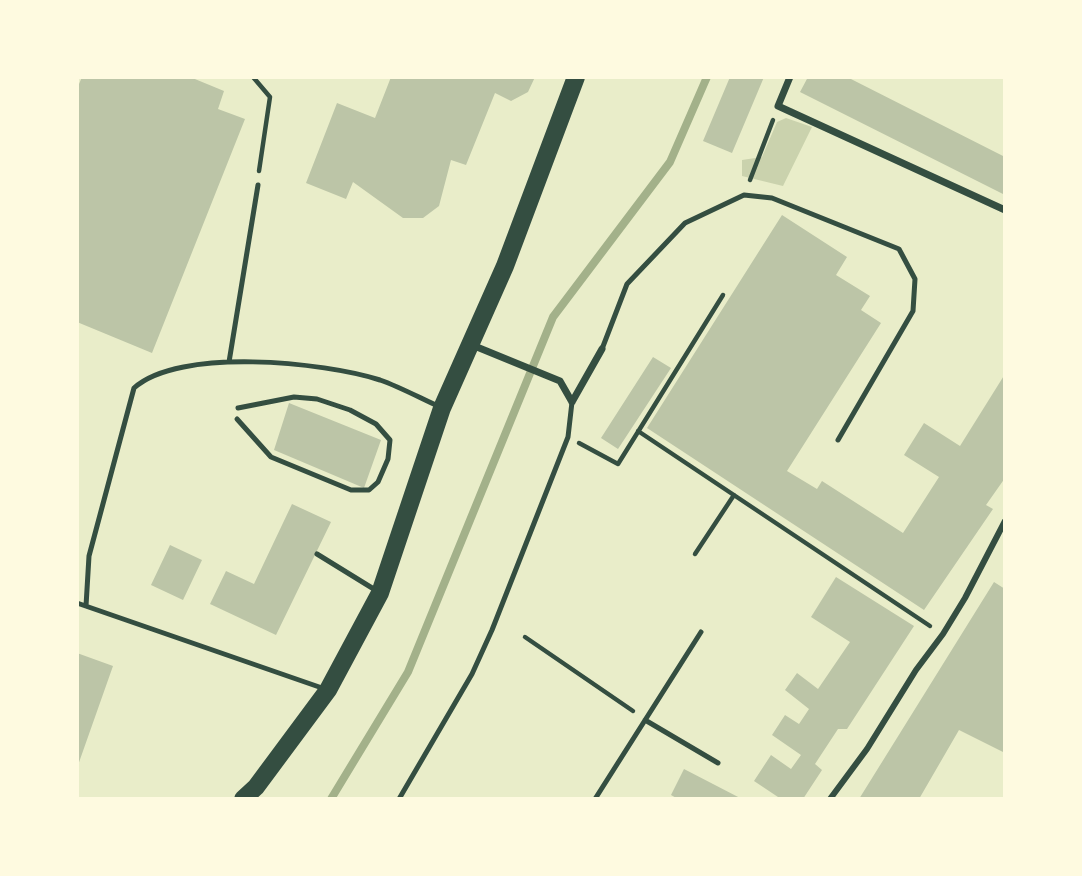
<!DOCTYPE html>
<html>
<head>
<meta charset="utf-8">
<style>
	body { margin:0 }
	#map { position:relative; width:1082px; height:876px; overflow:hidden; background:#e9edc9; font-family:Bitter,serif }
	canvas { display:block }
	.frame { position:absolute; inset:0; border:79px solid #fefae0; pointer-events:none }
</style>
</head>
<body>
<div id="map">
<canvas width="1082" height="876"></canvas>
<div class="frame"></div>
</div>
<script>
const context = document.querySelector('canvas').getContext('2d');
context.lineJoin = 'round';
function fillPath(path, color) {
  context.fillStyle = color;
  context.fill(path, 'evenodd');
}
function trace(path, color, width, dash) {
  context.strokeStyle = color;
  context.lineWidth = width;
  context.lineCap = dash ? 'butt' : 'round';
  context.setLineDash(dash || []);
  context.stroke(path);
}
const green = new Path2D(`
	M786 118 812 127 783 186 742 176V160L762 157 777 122Z`);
const stream = new Path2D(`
	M331 799 408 672 553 317 670 162 707 77`);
const building = new Path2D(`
	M82 77H190L224 91 218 109 245 119 152 353 77 322V84H79Z
	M391 77H535L528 92 511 101 495 93 466 165 451 160 439 206 423 218H403L353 182 346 199 306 183 337 103 375 118Z
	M730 77H764L732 153 703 141Z
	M808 77H847L1005 157V195L800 92Z
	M782 215 847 257 836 275 870 296 861 310 881 323 787 471 817 489 822 481 903 533 939 477 904 455 924 423 960 446 1005 374V478L986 505 993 509 924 610 647 428Z
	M653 357 671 368 618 449 601 438Z
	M289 403 381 440 364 488 274 450Z
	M292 504 331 522 276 635 210 604 226 571 254 584Z
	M170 545 202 560 183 600 151 585Z
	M836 577 914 626 847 729H838L815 764 822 770 803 799H781L754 781 771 755 791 769 801 755 772 735 785 715 799 724 809 709 785 690 797 673 818 689 850 642 811 617Z
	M994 582 1005 589V753L959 730 919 799H859Z
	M77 653 113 666 77 768Z
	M684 769 742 799H678L671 795Z`);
const path = new Path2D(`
	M253 77 270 97 259 171
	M750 180 773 120
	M638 431 930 626
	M579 443 618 464 723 295
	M695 554 734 495
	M525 637 633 711`);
const service = new Path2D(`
	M602 349 627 284 685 223 744 195 772 198 899 249 915 279 913 311 838 440
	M229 362 258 185
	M237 419 271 457 351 490H369L378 482 388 459 390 440 376 424 350 410 317 399 294 397 238 408
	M317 554 377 591
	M77 603 325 689
	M86 606 89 556 134 388C179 347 324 362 380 380 400 387 420 398 440 407
	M645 720 718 763
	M399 799 472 674 492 630 568 437 572 402
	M595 799 701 632`);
const pedestrian = new Path2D(`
	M830 799 867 749 916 670 943 634 965 598 1005 521`);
const minor = new Path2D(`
	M790 77 778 106 1005 210
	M472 345 560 381 572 402
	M572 402 602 349`);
const primary = new Path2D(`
	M243 799 256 787 328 690 380 593 442 408 505 266 576 77`);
fillPath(green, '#cad2ad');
trace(stream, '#a3b18a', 8);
fillPath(building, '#bcc5a7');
trace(path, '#344e41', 4.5);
trace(service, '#344e41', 5);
trace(pedestrian, '#344e41', 6);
trace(minor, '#344e41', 7);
trace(primary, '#344e41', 18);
</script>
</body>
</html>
